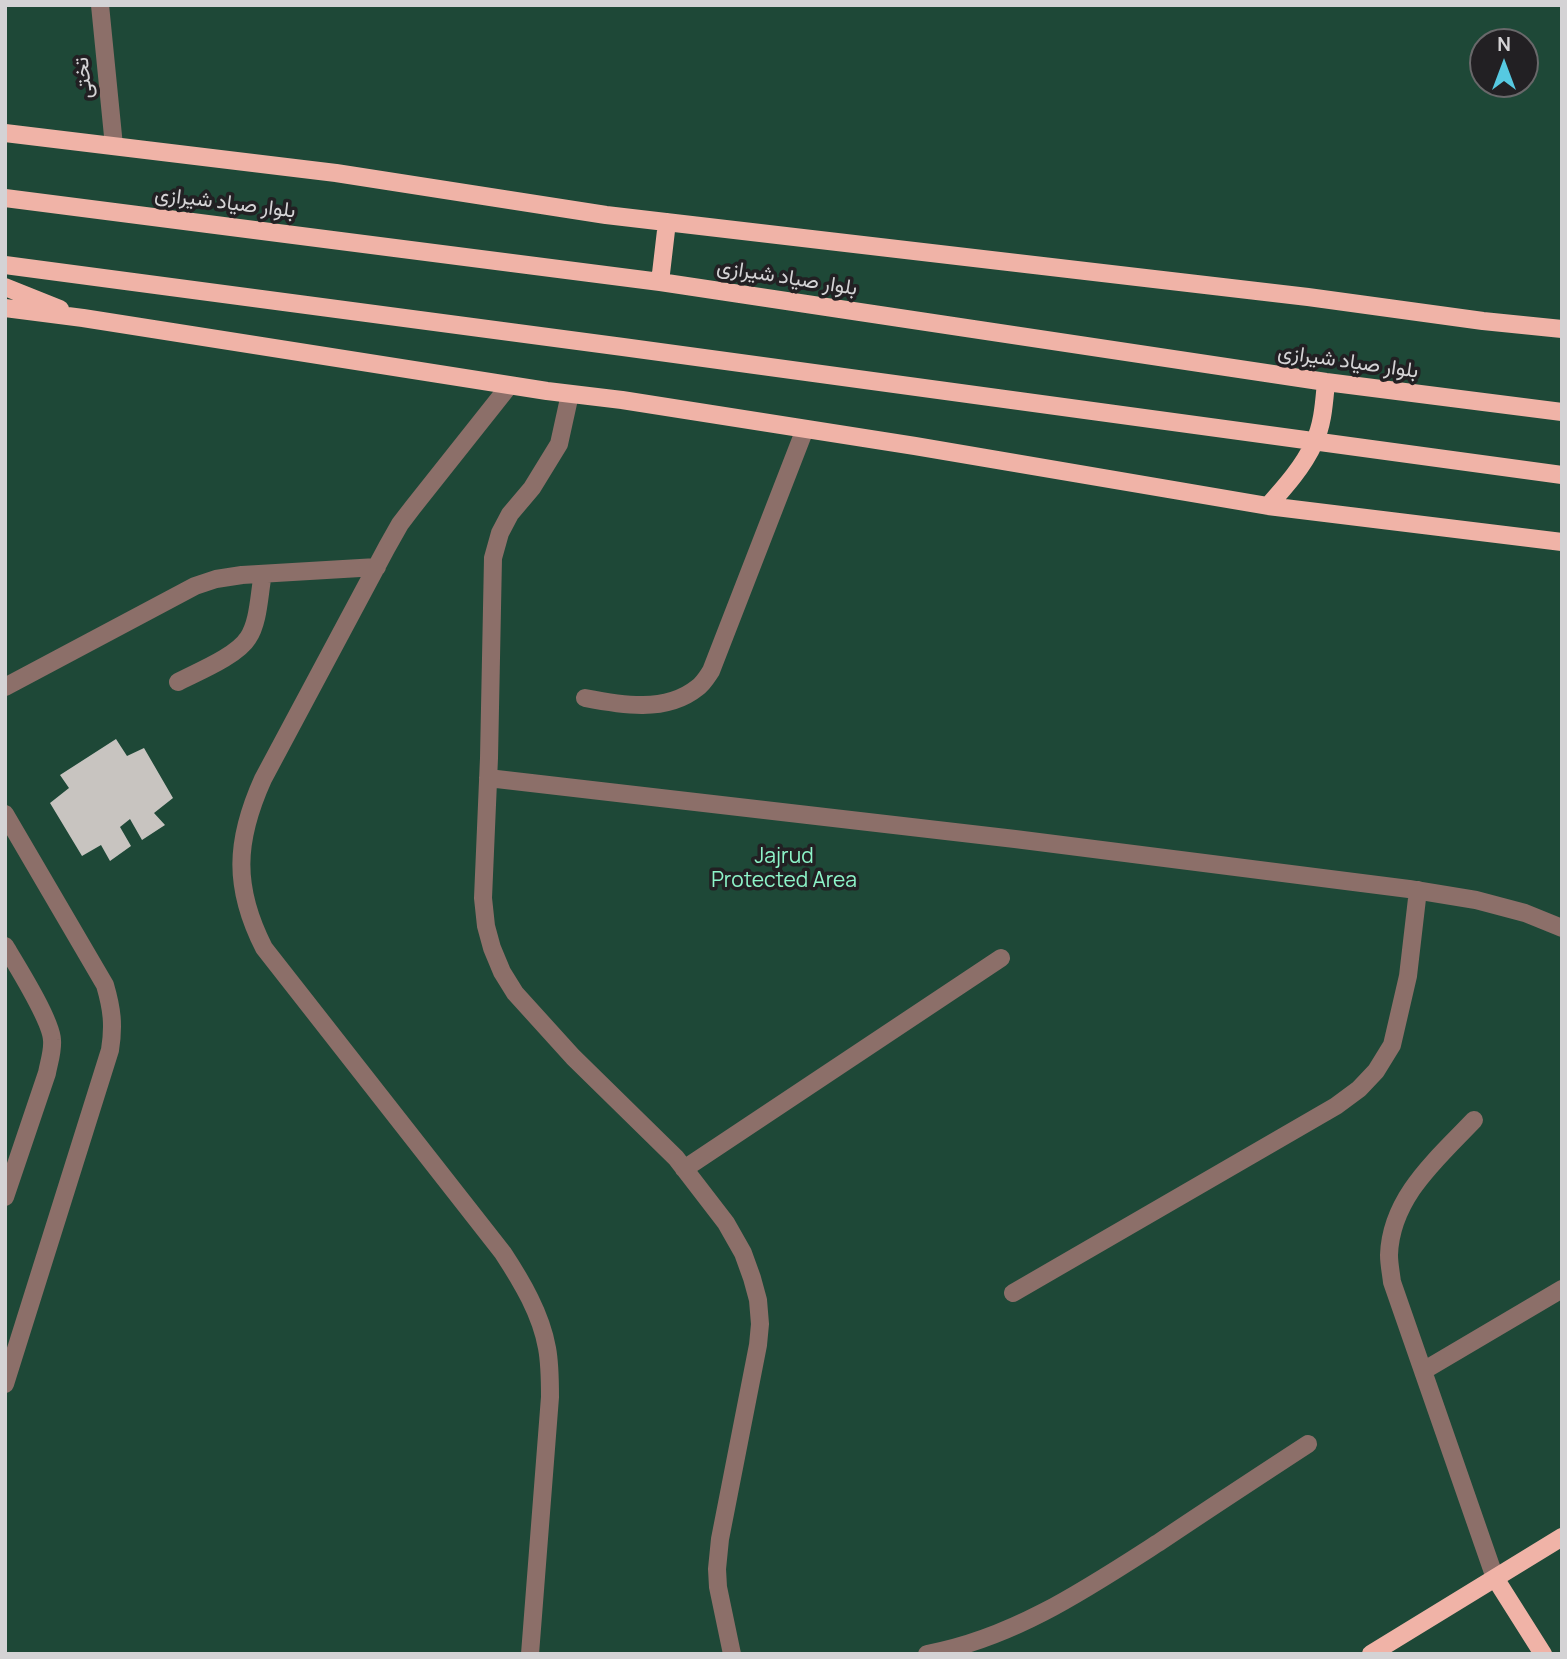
<!DOCTYPE html>
<html>
<head>
<meta charset="utf-8">
<style>
	body { margin:0 }
	#map { position:relative; width:1567px; height:1659px; overflow:hidden; background:#2c292d; font-family:Manrope,sans-serif }
	canvas { display:block }
	.frame { position:absolute; inset:0; border:7px solid #d4d3d5; pointer-events:none }
	.north { position:absolute; left:1469px; top:28px; width:70px; height:70px; box-sizing:border-box; background:#222023; border:2px solid #69686a; border-radius:50%; rotate:0deg; font-size:19px; font-weight:700; line-height:28px; text-align:center; color:#d4d3d5 }
	.north::after { content:''; display:block; margin:auto; width:24px; height:32px; background:#56c9e1; clip-path:polygon(50% 0,100% 100%,50% 72%,0 100%) }
</style>
</head>
<body>
<div id="map">
<canvas width="1567" height="1659"></canvas>
<div class="frame"></div>
<div class="north">N</div>
</div>
<script>
const context = document.querySelector('canvas').getContext('2d');
context.lineJoin = 'round';
function fillPath(path, color) {
  context.fillStyle = color;
  context.fill(path, 'evenodd');
}
function trace(path, color, width, dash) {
  context.strokeStyle = color;
  context.lineWidth = width;
  context.lineCap = dash ? 'butt' : 'round';
  context.setLineDash(dash || []);
  context.stroke(path);
}
function write(font, color, halo, rows, align = 'center') {
  context.font = font + ' Manrope,Vazirmatn,sans-serif';
  context.lineWidth = 7;
  context.setLineDash([]);
  context.textBaseline = 'middle';
  context.strokeStyle = halo;
  context.fillStyle = color;
  for (const [text, x, y, turn = 0] of rows) {
    context.save();
    context.translate(x, y);
    context.rotate((+turn || 0) * Math.PI / 180);
    context.textAlign = isNaN(turn) ? turn : align;
    if (halo) context.strokeText(text, 0, 0);
    context.fillText(text, 0, 0);
    context.restore();
  }
}
const green = new Path2D(`
	M5 5H1562V1654H5ZM1483 42H1525V84H1483Z`);
const building = new Path2D(`
	M116 739 127 756 144 748 173 798 154 813 165 825 142 840 130 819 120 827 131 846 110 861 101 845 82 856 50 803 69 788 60 775Z`);
const minor = new Path2D(`
	M100 5 114 146
	M509 386 413 507 400 524 387 547 263 779C235 841 233 887 264 948L503 1253C522 1282 541 1314 547 1348 550 1364 550 1381 550 1397L530 1654
	M570 394 559 444 532 488 510 514 500 533 493 558 489 758 483 898 486 926 492 948 502 972 515 993 573 1057 676 1158 726 1223 743 1253 752 1278 758 1300 760 1324 758 1345 720 1539 717 1569 718 1587 732 1654
	M178 682C197 672 237 656 248 638 259 622 259 593 263 574
	M5 687 195 586 216 579 242 575 377 567
	M585 698C621 705 666 713 697 688 703 684 707 677 711 671L805 429
	M488 778 1015 839 1409 889 1476 900 1525 913 1562 928
	M5 814 105 985C112 1009 114 1025 110 1050L5 1384
	M5 946C17 966 51 1020 52 1040 53 1051 49 1062 47 1073L5 1197
	M1474 1120C1437 1159 1391 1197 1389 1255 1389 1264 1391 1273 1392 1282L1495 1578
	M684 1169 1001 958
	M1013 1293 1336 1106 1359 1089 1376 1071 1392 1045 1408 976 1418 890
	M1423 1371 1562 1289
	M927 1654C1014 1638 1088 1588 1161 1541 1210 1508 1259 1476 1308 1444`);
const major = new Path2D(`
	M5 133 336 173 606 215 1308 297 1483 321 1562 329
	M5 198 660 282 1326 382 1562 412
	M5 265 623 347 1562 475
	M660 282 667 222
	M5 287 60 309
	M5 308 83 318 547 391 622 400 915 446 1268 506 1562 542
	M1268 506C1285 487 1303 467 1314 443 1323 424 1324 403 1326 382
	M1495 1578 1543 1654
	M1371 1654 1562 1537`);
const streetNames = [
	["تختی",84,78,-96],
	["بلوار صیاد شیرازی",225,203,7],
	["بلوار صیاد شیرازی",787,278,9],
	["بلوار صیاد شیرازی",1348,362,8]
];
const parkNames = [
	["Jajrud",784,857],
	["Protected Area",784,881]
];
fillPath(green, '#1e4837');
fillPath(building, '#c8c4c0');
trace(minor, '#8c6f69', 18);
trace(major, '#f0b3a7', 18);
write('21px', '#d4d3d5', '#222023', streetNames);
write('21px', '#8df5c9', '#222023', parkNames);
</script>
</body>
</html>
